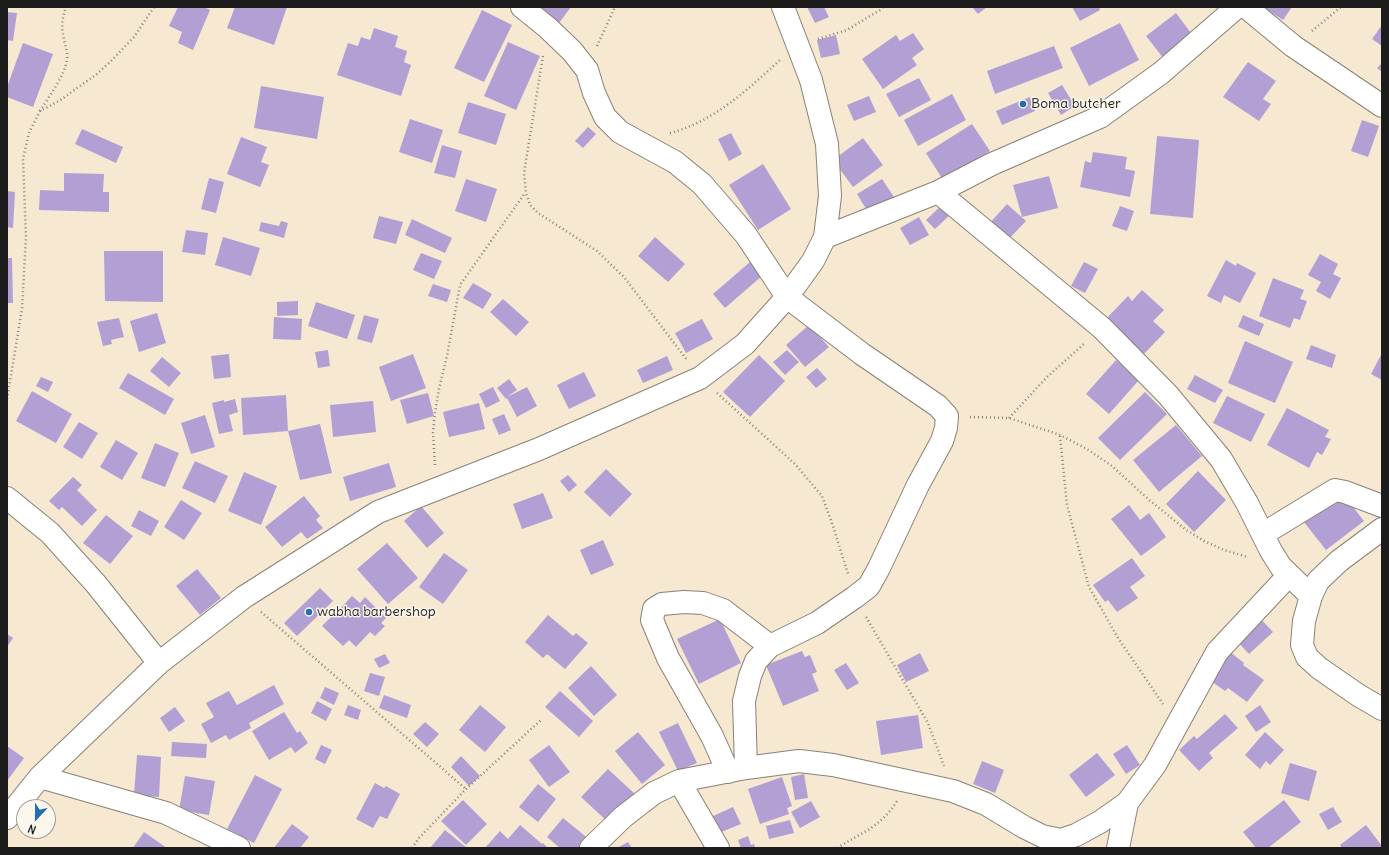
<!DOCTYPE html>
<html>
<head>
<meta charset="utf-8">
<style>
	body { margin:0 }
	#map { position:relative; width:1389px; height:855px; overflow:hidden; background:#f6e8d1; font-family:Delius,sans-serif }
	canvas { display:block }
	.frame { position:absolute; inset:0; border:8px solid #1c1c1c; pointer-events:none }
	.north { position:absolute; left:16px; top:799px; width:40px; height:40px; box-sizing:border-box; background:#fbf7ec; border:1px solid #a29f99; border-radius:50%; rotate:202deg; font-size:11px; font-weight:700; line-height:16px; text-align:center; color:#1c1c1c }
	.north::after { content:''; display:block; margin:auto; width:14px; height:18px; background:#1f6fb2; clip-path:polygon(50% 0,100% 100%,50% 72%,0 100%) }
</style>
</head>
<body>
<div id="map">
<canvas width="1389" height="855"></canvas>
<div class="frame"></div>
<div class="north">N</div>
</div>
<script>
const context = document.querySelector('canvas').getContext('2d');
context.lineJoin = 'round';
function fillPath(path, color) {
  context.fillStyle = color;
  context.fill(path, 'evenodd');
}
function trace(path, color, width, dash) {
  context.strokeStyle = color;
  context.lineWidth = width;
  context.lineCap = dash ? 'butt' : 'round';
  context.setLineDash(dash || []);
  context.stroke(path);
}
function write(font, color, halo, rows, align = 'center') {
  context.font = font + ' Delius,sans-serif';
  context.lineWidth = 3;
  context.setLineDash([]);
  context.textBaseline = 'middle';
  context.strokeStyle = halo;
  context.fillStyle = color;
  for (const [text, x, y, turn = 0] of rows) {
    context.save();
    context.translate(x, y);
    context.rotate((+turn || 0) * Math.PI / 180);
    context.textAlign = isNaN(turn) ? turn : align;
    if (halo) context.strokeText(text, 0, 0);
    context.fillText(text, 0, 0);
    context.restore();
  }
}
const building = new Path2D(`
	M178 7H204L210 10 193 50 178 43 182 32 169 26Z
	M235 7H287L274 45 227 28Z
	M528 7H571L556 27Z
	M807 7H824L829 17 815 23Z
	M972 7H987L978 14Z
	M1072 7H1099L1100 10 1080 21Z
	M1267 7H1292L1283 20 1266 9Z
	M482 10 512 25 484 82 454 68Z
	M7 12 17 13 13 41 7 40Z
	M1176 13 1194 37 1164 59 1146 36Z
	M1120 23 1139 60 1089 86 1070 48Z
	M1382 25V46L1372 39Z
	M374 28 398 36 395 47 407 51 404 62 411 65 401 96 337 75 348 43 358 46 361 37 370 40Z
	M913 33 924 49 912 58 917 65 883 89 862 59 896 35 900 41Z
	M836 35 840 54 821 58 817 40Z
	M508 42 540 56 516 110 484 96Z
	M23 43 53 54 33 107 7 97V87Z
	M1054 46 1063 68 995 94 987 71Z
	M1248 62 1276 81 1263 99 1271 104 1259 121 1223 97Z
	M1382 63V72L1377 68Z
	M919 78 931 100 899 117 886 94Z
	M1062 85 1075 106 1061 115 1048 93Z
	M261 86 324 97 317 139 254 128Z
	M952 94 966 120 918 146 904 120Z
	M869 96 876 112 854 121 847 105Z
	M1030 97 1035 111 1002 125 996 111Z
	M468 102 506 114 496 145 458 133Z
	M410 119 443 130 432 163 399 152Z
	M1362 120 1379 126 1368 157 1351 151Z
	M972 124 990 151 943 180 926 153Z
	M588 127 596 134 583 148 575 141Z
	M82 129 123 147 116 163 75 144Z
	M731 133 742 154 729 161 718 139Z
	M1157 136 1199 140 1193 218 1150 214Z
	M241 137 267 147 261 162 269 165 260 187 227 174Z
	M863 138 883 165 853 187 833 160Z
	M442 145 462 151 455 178 434 173Z
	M1093 152 1127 157 1125 169 1135 171 1130 197 1080 187 1085 161 1091 163Z
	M763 164 791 209 758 230 729 185Z
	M64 173 104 174 103 192H109V212L39 210 40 190 64 191Z
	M1049 176 1058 208 1022 217 1013 185Z
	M209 178 224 182 216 213 201 209Z
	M466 179 497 189 486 222 455 211Z
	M882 179 894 197 868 212 857 194Z
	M7 191 15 192 13 228 7 227Z
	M1007 204 1026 221 1006 242 988 225Z
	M942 205 951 214 935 229 926 220Z
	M1120 206 1134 211 1127 231 1112 226Z
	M379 216 403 222 396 244 373 238Z
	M919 217 929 235 910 245 900 228Z
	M412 219 452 238 445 253 405 235Z
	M281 221 288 223 284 238 259 231 261 222 279 226Z
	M186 230 208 233 205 255 182 252Z
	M223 237 260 248 251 276 215 265Z
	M655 237 685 264 668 282 638 256Z
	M104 251H163V302L105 301Z
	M421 253 442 261 434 279 413 270Z
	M1320 254 1338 264 1333 274 1341 278 1330 299 1316 291 1321 282 1308 275Z
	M7 258H12L13 303H7Z
	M1226 260 1236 266 1237 263 1256 273 1240 303 1224 295 1221 303 1207 296Z
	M750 262 762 276 725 308 713 294Z
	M1084 262 1098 269 1085 293 1071 286Z
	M1273 278 1304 290 1300 299 1307 301 1300 320 1294 318 1290 328 1259 316Z
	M473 283 492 294 483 309 463 298Z
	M433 284 451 290 447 302 428 296Z
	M1142 290 1164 310 1153 321 1165 332 1143 355 1105 320 1128 296 1132 301Z
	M503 299 529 322 516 336 490 312Z
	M298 301V315L277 316V302Z
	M316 302 355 315 347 339 308 326Z
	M157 313 166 343 139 352 130 321Z
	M364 315 379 319 372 343 357 339Z
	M1243 315 1264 324 1259 336 1238 327Z
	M274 317 302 319 301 340 273 339Z
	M119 318 124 337 111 340 112 344 103 346 97 322Z
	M702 319 713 339 686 353 675 333Z
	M809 325 829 347 805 367 786 345Z
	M1245 341 1293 362 1275 403 1228 383Z
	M1311 345 1336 355 1332 368 1306 359Z
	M328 350 330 366 318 368 315 352Z
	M787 350 799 362 785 375 773 362Z
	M1382 353V380L1371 374Z
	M229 354 231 377 214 379 211 356Z
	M413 354 426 388 391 401 379 367Z
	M759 355 785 381 750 417 723 392Z
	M667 356 673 370 643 383 637 370Z
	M162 357 181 373 169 387 150 371Z
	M1116 360 1139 380 1109 414 1086 394Z
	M817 368 827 379 816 388 806 377Z
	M584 372 596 396 569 409 557 385Z
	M128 373 174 399 165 415 119 388Z
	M1195 375 1223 390 1215 403 1187 389Z
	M41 377 53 382 48 392 36 386Z
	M509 379 517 390 507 397 527 387 537 406 517 417 507 398 506 399 497 388Z
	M493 387 500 401 486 408 479 394Z
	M32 391 72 414 56 443 16 421Z
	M1145 392 1167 414 1120 460 1098 438Z
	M428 393 434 416 407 424 400 400Z
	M286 395 288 431 243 435 241 398Z
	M1227 396 1265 414 1251 442 1213 423Z
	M235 399 238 412 229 415 233 431 219 434 212 403 224 400V402Z
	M373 401 376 432 333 437 330 405Z
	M479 403 485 429 449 437 443 412Z
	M1287 408 1329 430 1325 437 1331 439 1322 455 1317 452 1309 468 1267 445Z
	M504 414 511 430 499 435 492 419Z
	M205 415 215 447 191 454 181 423Z
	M79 422 98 433 82 459 63 447Z
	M320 424 332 473 300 480 288 431Z
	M1176 425 1202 456 1159 492 1133 460Z
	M116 440 138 453 122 480 100 467Z
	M155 443 179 453 165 487 141 478Z
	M195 461 228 476 215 503 182 488Z
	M389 463 396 487 350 501 343 477Z
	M606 469 632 494 610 517 584 492Z
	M1198 471 1226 500 1194 532 1166 504Z
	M244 472 277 486 261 525 228 511Z
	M568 475 577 485 569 492 560 481Z
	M73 477 82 485 77 490 97 510 82 526 62 507 59 510 49 501Z
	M543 493 553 518 522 529 513 504Z
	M1342 493 1364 521 1326 550 1304 522Z
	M304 496 320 516 316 520 323 528 307 539 301 532 282 547 265 527Z
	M181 500 202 513 184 540 164 527Z
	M1129 505 1140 520 1149 513 1166 537 1141 556 1111 519Z
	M421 506 444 533 427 548 404 521Z
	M139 510 159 521 151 536 131 526Z
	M106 515 133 536 110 564 83 543Z
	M603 540 614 565 591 575 580 550Z
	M387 543 418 578 388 604 357 569Z
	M444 553 468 570 443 604 419 587Z
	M1132 558 1145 576 1130 587 1138 598 1117 612 1108 600 1105 602 1093 585Z
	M197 569 221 598 200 615 176 586Z
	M320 588 333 601 297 636 284 623Z
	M352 596 360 603 365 597 386 618 381 623 385 626 375 636 370 632 356 647 349 640 343 646 322 626 334 614 338 617 341 614 338 611Z
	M548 615 573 636 576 633 588 643 565 669 547 654 543 658 525 642Z
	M1259 617 1273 632 1249 654 1235 639Z
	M720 619 741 663 699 684 677 639Z
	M7 634 13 638 7 647Z
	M802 651 805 657 810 655 817 672 812 674 819 691 783 706 766 665Z
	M1229 651 1244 663 1243 665 1264 680 1247 702 1228 688 1225 691 1208 679Z
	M920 653 929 671 906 682 897 665Z
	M385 654 390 663 379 668 374 659Z
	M846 663 859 683 847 690 834 670Z
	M591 666 617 695 594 716 568 688Z
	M370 673 385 677 379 696 364 691Z
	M274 685 284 704 249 723 251 728 229 740 226 735 211 743 201 724 214 717 206 703 229 691 237 705Z
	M325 687 339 693 334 705 320 698Z
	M560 691 593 721 579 737 545 707Z
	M384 695 411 705 407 718 379 708Z
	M317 701 332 709 326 721 311 713Z
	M348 705 361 710 358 720 344 715Z
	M480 705 506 727 485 752 459 730Z
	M1260 705 1271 722 1256 732 1245 716Z
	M175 707 185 721 169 732 160 718Z
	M284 712 297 733 300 731 308 743 295 753 291 747 269 760 252 731Z
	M1225 714 1238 728 1209 753 1213 758 1199 771 1179 750 1194 736 1197 739Z
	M918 715 923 748 881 755 876 721Z
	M425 722 439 734 427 747 413 734Z
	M678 723 697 763 678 771 659 732Z
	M638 732 665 765 642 784 615 751Z
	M1265 732 1284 750 1270 765 1266 761 1260 769 1245 755Z
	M172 742 207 744 206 758 171 756Z
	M321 745 332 750 325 764 315 759Z
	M549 745 570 772 549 787 529 760Z
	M1127 745 1140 765 1126 774 1113 754Z
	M7 746 24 758 7 781Z
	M1097 753 1115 775 1086 797 1069 775Z
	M137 755 161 757 159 797 134 795Z
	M461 756 480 776 469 786 451 767Z
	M982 761 1004 770 995 793 973 784Z
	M1290 763 1317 771 1309 801 1281 793Z
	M608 769 636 795 609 823 581 797Z
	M804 774 808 798 795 800 791 777Z
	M255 775 282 789 254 843 227 829Z
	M185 776 215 781 209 815 179 810Z
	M782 777 792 806 787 808 789 814 760 824 748 789Z
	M375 783 384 788 386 786 400 794 387 819 380 816 373 828 356 819Z
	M538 784 556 799 538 822 519 807Z
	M463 800 487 824 466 845 441 821Z
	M1284 800 1301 822 1268 848H1256L1243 832Z
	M811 801 820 817 800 828 791 812Z
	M733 807 741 824 719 833 711 817Z
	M1333 807 1342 822 1328 830 1319 814Z
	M563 818 590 840 583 848H560L547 837Z
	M790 820 794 833 769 839 766 826Z
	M292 824 309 837 300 848H274Z
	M520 825 542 844 543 843 548 848H485L500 831 508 839Z
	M1366 825 1382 846 1379 848H1342L1340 845Z
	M445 830 467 848H430Z
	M144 832 167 848H133Z
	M748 836 751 845 754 844 755 848H741L738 840Z
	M628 842 632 848H617Z`);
const path = new Path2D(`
	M1312 31 1341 7
	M818 39 847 30 880 10 883 7
	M597 46 615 7
	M543 56 524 173 526 193 530 205 538 213 597 251 624 277 687 360
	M40 111C49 96 65 76 67 59 68 50 64 43 63 34 61 25 63 16 66 7
	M670 133C715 121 747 90 780 60
	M717 393 795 464 822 496 833 526 848 574
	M7 399 22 309 26 237 23 159 29 133 40 111 59 101 97 74 112 60 134 37 154 7
	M970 417 1009 418 1060 435 1087 449 1112 466 1148 499 1185 529 1204 541 1224 550 1248 557
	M1009 418 1047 377 1085 343
	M1060 436 1067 505 1089 587 1118 638 1163 704
	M435 465 433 433 435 413 439 389 447 356 460 285 525 193
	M261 612 466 789
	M866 617 928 723 944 766
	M412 848 419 838 466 789 542 719
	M837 848C861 833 881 827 897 801`);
const minor = new Path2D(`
	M522 7 548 28 572 51 587 70 594 93 605 117 620 132 675 162 702 184 746 235 787 297 862 354 938 406 947 416 946 428 942 441 918 485 879 568 869 586 855 597 817 623 770 646 756 661 750 676 744 701 746 768
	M1246 7 1293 46 1382 106
	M938 192 1102 328 1168 395 1221 459 1247 503 1271 551 1281 567 1311 596
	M825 237 938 192 992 164 1100 117 1161 73 1237 7
	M7 498 50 533 96 584 159 663
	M1382 529 1339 561 1318 581 1311 596 1304 621 1302 645 1307 657 1319 668 1358 695 1382 709
	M1263 534 1335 490 1345 492 1382 506
	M728 772 712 736 668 658 652 620 654 609 662 604 684 602 703 603 723 610 770 646
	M40 777 166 813 239 848
	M679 781 718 848
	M7 818 40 777 159 663 244 597 378 512 539 449 700 378 745 344 787 297 813 261 825 237 830 196 827 144 811 80 783 7
	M591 848 623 817 654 793 679 781 746 768 799 761 833 765 953 791 986 804 1024 827 1042 836 1061 840 1076 835 1100 822 1127 803 1155 765 1217 652 1289 575
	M1118 848 1127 803`);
const markers = [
	[1023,104,4,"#1f6fb2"],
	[309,612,4,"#1f6fb2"]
];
const poiNames = [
	["Boma butcher",1031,104],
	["wabha barbershop",317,612]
];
fillPath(building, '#b2a0d4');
trace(minor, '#898276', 24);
trace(path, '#898276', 2.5, [1, 3]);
trace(minor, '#fff', 22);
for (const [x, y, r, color] of markers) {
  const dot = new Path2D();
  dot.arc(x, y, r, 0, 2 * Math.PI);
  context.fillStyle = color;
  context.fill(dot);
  trace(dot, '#fbf7ec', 1.5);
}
write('14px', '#1c1c1c', '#fbf7ec', poiNames, 'left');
</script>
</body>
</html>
